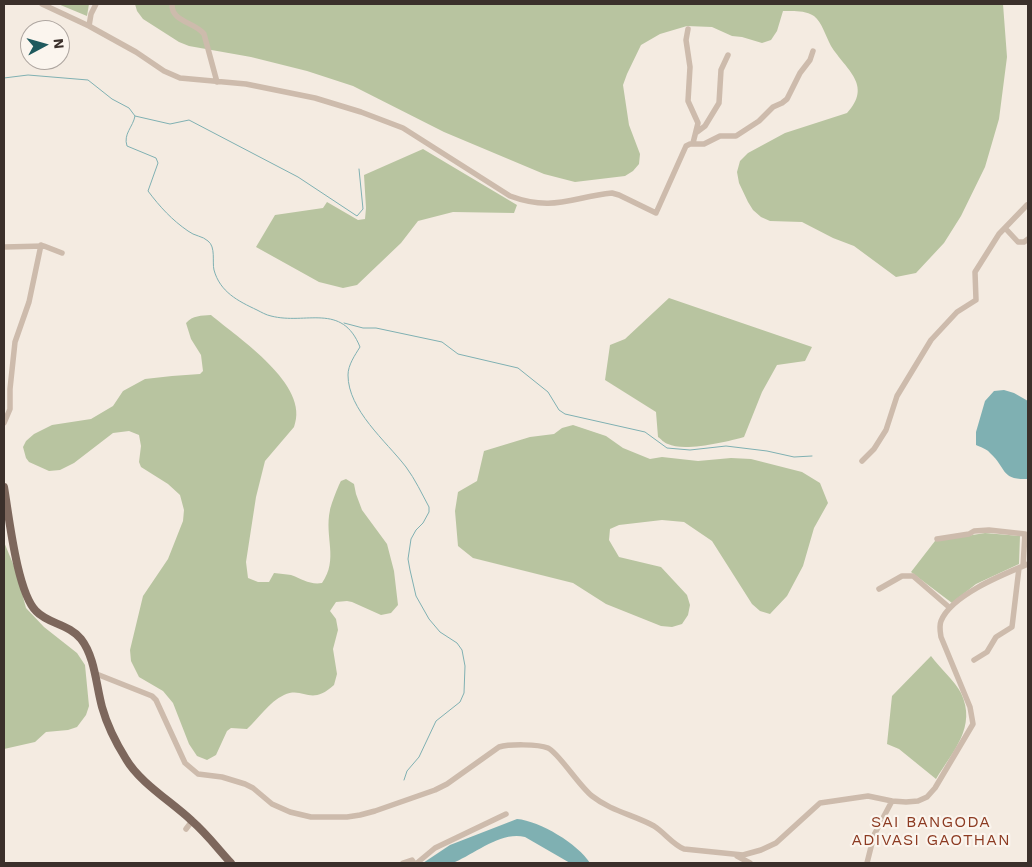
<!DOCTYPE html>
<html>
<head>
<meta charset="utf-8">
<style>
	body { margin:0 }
	#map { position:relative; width:1032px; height:867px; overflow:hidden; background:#f4ebe1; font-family:"Work Sans",sans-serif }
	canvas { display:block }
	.frame { position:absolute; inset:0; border:5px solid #3b302b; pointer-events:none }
	.north { position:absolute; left:20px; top:20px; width:50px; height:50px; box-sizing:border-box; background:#fbf5ee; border:1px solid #aea6a0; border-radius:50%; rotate:84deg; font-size:14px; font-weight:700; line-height:20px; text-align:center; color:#3b302b }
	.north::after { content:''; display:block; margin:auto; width:18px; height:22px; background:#1f5a5e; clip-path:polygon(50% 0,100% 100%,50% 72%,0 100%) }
</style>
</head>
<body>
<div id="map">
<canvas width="1032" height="867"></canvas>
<div class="frame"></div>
<div class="north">N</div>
</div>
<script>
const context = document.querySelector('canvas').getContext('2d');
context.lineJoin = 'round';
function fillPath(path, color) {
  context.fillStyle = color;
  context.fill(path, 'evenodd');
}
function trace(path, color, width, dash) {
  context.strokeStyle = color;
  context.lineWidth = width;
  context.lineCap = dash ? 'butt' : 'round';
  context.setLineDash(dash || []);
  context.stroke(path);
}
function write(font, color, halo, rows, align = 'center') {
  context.font = font + ' "Work Sans",sans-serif';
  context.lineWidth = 4.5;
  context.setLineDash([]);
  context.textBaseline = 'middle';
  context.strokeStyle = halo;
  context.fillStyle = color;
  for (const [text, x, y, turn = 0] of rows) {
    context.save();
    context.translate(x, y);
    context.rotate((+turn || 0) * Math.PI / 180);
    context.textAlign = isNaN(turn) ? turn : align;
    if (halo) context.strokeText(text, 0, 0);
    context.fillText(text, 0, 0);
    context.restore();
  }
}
const green = new Path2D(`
	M58 4H89L87 16Z
	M135 4H1003L1007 57 999 119 985 167 961 216 944 243 916 273 896 277 854 246 833 238 802 222 770 221 761 217 753 210 748 202 739 183 737 172 740 161 748 153 785 133 847 113C873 85 846 70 831 46 826 37 822 22 814 16 804 10 794 11 783 11L777 31 771 40 762 43 742 37 732 36 712 27 687 26 660 34 641 45 627 74 623 85 629 125 640 154 639 164 633 171 625 176 575 182 544 174 444 132 353 86 307 71 251 57 189 46 179 42 143 19 137 11Z
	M423 149 517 205 514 213 453 212 418 221 401 243 357 285 343 288 319 282 256 247 275 215 323 208 327 202 358 220 365 219 366 208 364 175Z
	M669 298 812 347 805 361 777 365 762 392 744 437C727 442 683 452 668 444 664 443 661 439 658 437L656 412 605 380 610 345 625 339Z
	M211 315C238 338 311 385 294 427L265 461 256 497 246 562 248 578 258 582H269L274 573C280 574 286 574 291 575 302 579 310 585 322 583 339 559 324 537 330 510 331 505 338 486 341 481L346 479 354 484 356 494 362 510 387 544 394 571 398 605 391 613 381 615 352 602 347 601 336 602 330 611 336 619 338 630 333 649 337 674 334 685C310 707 304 686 284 695 269 702 258 719 247 729L231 728 227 731 216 755 207 760 197 756 189 744 173 703 163 691 139 677 131 661 130 650 143 596 168 559 183 521 184 510 180 495 168 484 141 467 139 462 141 446 139 435 129 431 113 433 74 463 60 470 49 471 29 462 26 458 23 447 26 441 34 434 52 425 91 419 113 406 123 391 145 379 172 376 200 374 203 371 201 355 191 339 186 323C193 315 201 316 211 315Z
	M573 425 606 436 623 448 650 459 662 457 698 461 731 458 751 459 802 472 820 483 828 503 814 528 803 566 787 596 770 614 760 611 752 604 712 541 684 522 662 520 619 525 610 529 609 540 619 557 661 567 687 595 690 605 688 615 682 624 672 627 661 626 606 604 573 583 473 558 458 546 455 511 458 492 477 481 484 451 530 437 554 434 562 428Z
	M985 533 1020 536 1019 564 976 584 952 603 911 572 935 541Z
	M4 542 16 571 26 608 44 627 77 653 85 665 89 706 86 715 77 727 68 730 46 732 35 742 4 749Z
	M931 656C939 667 955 681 961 693 977 727 953 751 936 779L899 749 887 744 892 696Z`);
const water = new Path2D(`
	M1004 390 1014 393 1028 401V479C1000 480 1007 468 990 453 987 449 980 447 976 445V432L985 401 994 391Z
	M517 819C540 821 578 844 590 863H570L525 837C501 831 476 853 455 862 446 866 433 863 423 863L450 845Z`);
const stream = new Path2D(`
	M4 78 28 75 88 80 112 99 129 108 135 116C133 127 123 134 127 146L156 158 158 163 148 191C160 207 172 220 188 231 194 236 203 236 208 241 216 247 212 262 214 270 220 292 238 301 257 310 261 312 266 315 271 316 306 325 342 302 360 347 355 355 348 365 348 375 348 410 386 441 406 467 415 479 422 494 429 507V512L423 523 416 530 411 539 408 559 410 570 416 596 429 619 440 632 457 643 462 650 465 666 464 693 460 702 436 721 419 757 407 771 404 780
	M135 116 170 124 189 120 298 177 357 216 363 209 359 169
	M344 323 363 328H376L442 342 458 354 518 368 548 392 559 410 565 414 645 432 667 448 690 450 726 446 767 451 794 457 812 456`);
const minor = new Path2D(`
	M42 4 89 26 136 52 164 71 180 78 246 84 315 98 361 112 403 128 510 196C553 212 572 197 612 193L619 195 656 213 686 146 690 144H704L720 136H736L759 121 773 107 782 103 787 99 800 73 810 60 813 51
	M172 4C171 22 195 22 204 34L217 82
	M89 26 91 14 96 4
	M688 29 686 40 690 67 688 101 698 123 693 143
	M697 132 705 126 719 103 721 70 728 55
	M1005 228 1018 242H1024L1028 239
	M4 247 44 246 62 253
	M4 423 10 409V389L15 342 29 302 41 245
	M862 461 874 449 886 430 897 396 931 340 957 312 976 300 975 272 999 234 1027 205
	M937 539 969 534 974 531 989 530 1025 534 1023 566
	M879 589 902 576H913L950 608
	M974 660 987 652 996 637 1012 627 1019 568
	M94 673 152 696 156 700 185 763 198 774 222 777 245 784 253 788 272 804 290 812 311 817H347L360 815 375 811 435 790 447 784 499 747C509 744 538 744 548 748 558 752 579 786 592 796 611 811 634 815 654 826 665 833 672 844 684 849L743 855 761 850 776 843 820 803 868 796 892 801 906 802 918 801 927 797 935 788 973 724 970 707 941 637C940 631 939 626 941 621 951 595 1004 574 1028 564
	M186 829 192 821
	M737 856 750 863
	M403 863 412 860 414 863
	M417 863 435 848 506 814
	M867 863 874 835 892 801`);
const major = new Path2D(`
	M4 487C9 516 17 592 36 611 48 624 69 624 81 639 95 657 96 685 102 707 107 725 116 743 126 759 140 783 172 802 192 821 207 834 218 849 231 863`);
const neighbourhoodNames = [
	["SAI BANGODA",931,822],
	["ADIVASI GAOTHAN",931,840]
];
fillPath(green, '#b8c4a0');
fillPath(water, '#7fb0b2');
trace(stream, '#7fb0b2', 1);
trace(minor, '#cdbbac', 5.5);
trace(major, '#7d675c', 8);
context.letterSpacing = '1px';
write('16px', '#8c3b22', '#fbf5ee', neighbourhoodNames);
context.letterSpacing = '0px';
</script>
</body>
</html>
